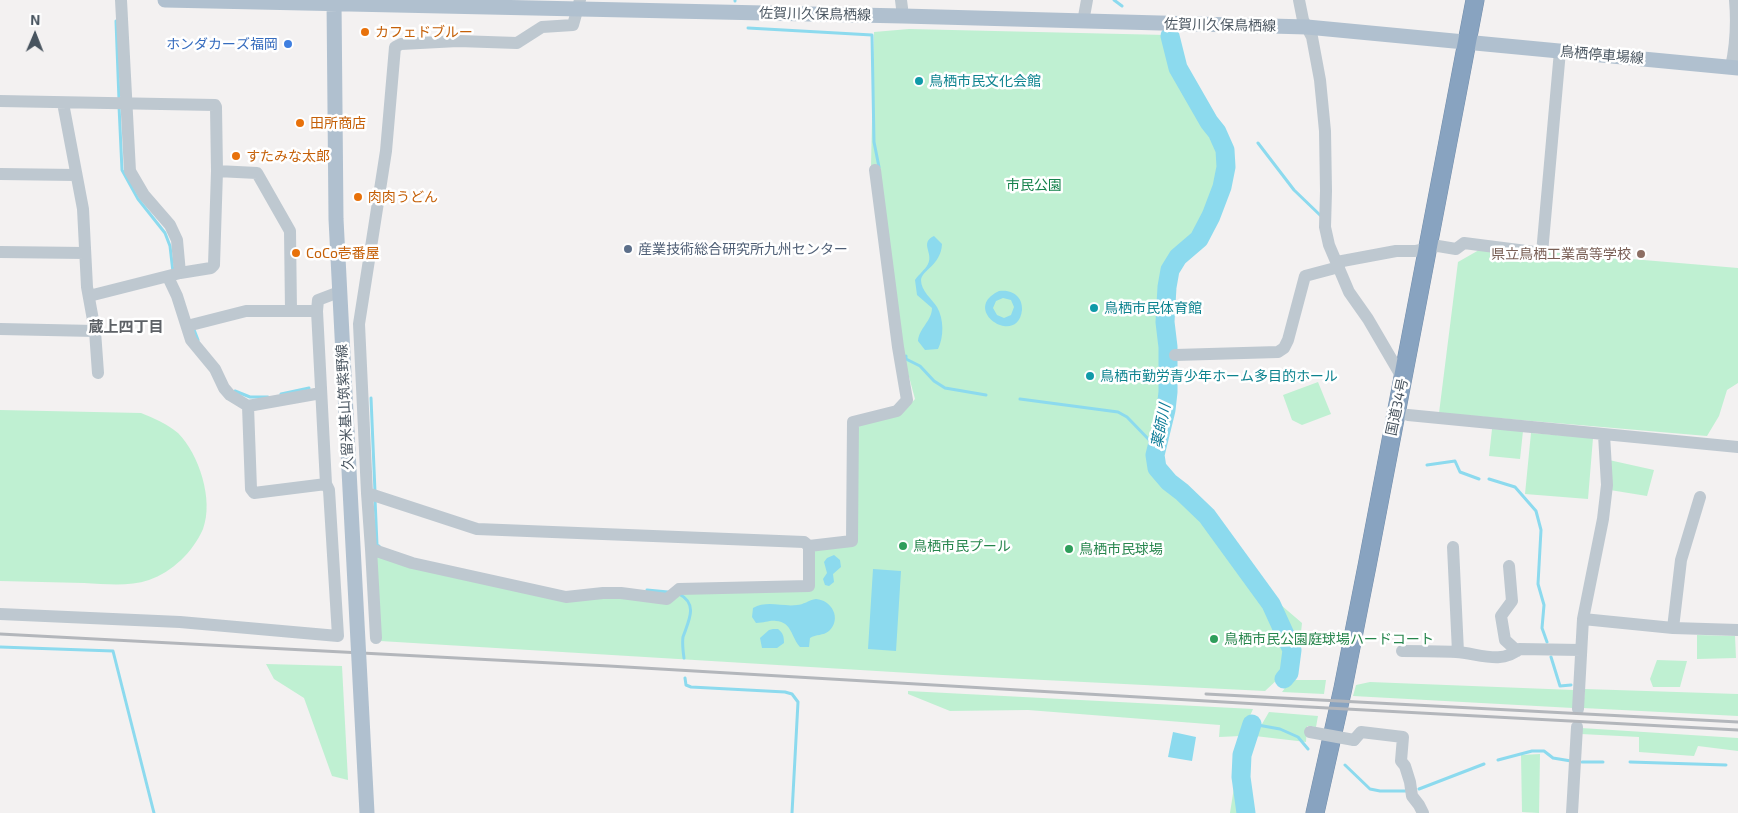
<!DOCTYPE html>
<html>
<head>
<meta charset="utf-8">
<style>
	body { margin:0 }
	#map { position:relative; width:1738px; height:813px; overflow:hidden; background:#f3f1f1; font-family:"Exo 2",sans-serif }
	canvas { display:block }
	.north { position:absolute; left:10px; top:10px; width:50px; height:50px; -webkit-text-stroke:4px #fff; paint-order:stroke; rotate:1deg; font-size:14px; font-weight:700; line-height:20px; text-align:center; color:#48545f }
	.north::after { content:''; display:block; margin:auto; width:18px; height:22px; background:#48545f; clip-path:polygon(50% 0,100% 100%,50% 72%,0 100%) }
</style>
</head>
<body>
<div id="map">
<canvas width="1738" height="813"></canvas>
<div class="north">N</div>
</div>
<script>
const context = document.querySelector('canvas').getContext('2d');
context.lineJoin = 'round';
function fillPath(path, color) {
  context.fillStyle = color;
  context.fill(path, 'evenodd');
}
function trace(path, color, width, dash) {
  context.strokeStyle = color;
  context.lineWidth = width;
  context.lineCap = dash ? 'butt' : 'round';
  context.setLineDash(dash || []);
  context.stroke(path);
}
function write(font, color, halo, rows, align = 'center') {
  context.font = font + ' "Exo 2","Noto Sans JP",sans-serif';
  context.lineWidth = 5;
  context.setLineDash([]);
  context.textBaseline = 'middle';
  context.strokeStyle = halo;
  context.fillStyle = color;
  for (const [text, x, y, turn = 0] of rows) {
    context.save();
    context.translate(x, y);
    context.rotate((+turn || 0) * Math.PI / 180);
    context.textAlign = isNaN(turn) ? turn : align;
    if (halo) context.strokeText(text, 0, 0);
    context.fillText(text, 0, 0);
    context.restore();
  }
}
const green = new Path2D(`
	M909 29 1166 35 1177 73 1216 143 1222 158 1224 170 1221 185 1198 231 1169 257 1164 272 1163 324 1165 380 1162 409 1152 458 1156 471 1206 523 1261 597 1287 650 1286 664 1279 678 1265 691 943 675 380 641 375 554 567 600 608 595 669 602 683 591 813 589 812 551 855 545 856 433 860 424 900 415 915 399 901 347 871 166 874 32Z
	M1479 250 1548 260 1549 252 1738 268V383L1727 390 1719 416 1707 436 1439 413 1458 262Z
	M1318 382 1331 414 1302 425 1292 420 1283 395Z
	M0 410 141 413C154 418 167 424 178 433 199 454 214 500 203 529 193 552 172 572 149 580 128 587 106 584 84 583 56 582 28 582 0 581Z
	M1492 429 1523 431 1520 459 1489 456Z
	M1531 433 1593 438 1588 499 1525 494Z
	M1609 460 1654 470 1647 496 1610 490Z
	M1274 599 1302 623 1299 651Z
	M1697 635 1735 636 1736 658 1697 659Z
	M1657 660 1687 661 1680 687H1653L1650 679Z
	M266 664 342 666 348 780 332 776 304 698 274 679Z
	M1291 680H1326L1324 694 1282 692Z
	M1370 682 1574 690 1573 708 1353 696 1356 685Z
	M1585 689 1738 694V716L1583 708Z
	M908 691 1253 709 1241 736 1219 737 1220 725 1028 710 950 711 908 694Z
	M1269 712 1318 716 1316 727 1307 726 1306 742 1255 736Z
	M1581 728 1738 738V751L1698 746 1694 756 1639 752V737L1581 734Z
	M1540 754 1539 813 1522 812 1521 755Z
	M1235 781 1239 813H1230Z`);
const water = new Path2D(`
	M934 236 942 244C941 265 922 270 921 280 921 291 932 299 937 307 944 319 944 337 938 349L925 350 918 341C919 328 932 321 932 308L917 295 915 280C919 274 925 270 928 264 934 253 919 243 934 236Z
	M999 291C1011 289 1023 296 1022 310 1018 348 959 310 999 291ZM1003 298 1011 300 1014 307 1011 315 1004 318 997 315 993 308 996 301Z
	M834 555 840 560 841 567 833 574 834 582 829 586 825 585 823 579 827 573 824 562 827 558Z
	M873 569 901 571 896 651 868 649Z
	M816 599C832 600 842 619 829 631 823 636 816 634 810 638L809 647H800C791 637 792 622 776 621 770 620 765 623 756 623L752 617 753 608C767 600 782 607 797 605 803 605 809 600 816 599Z
	M773 629H778C783 633 784 636 784 643L777 648H762L760 638 769 630Z
	M1173 732 1196 737 1192 761 1168 757Z`);
const stream = new Path2D(`
	M735 0V1
	M1114 0 1122 6
	M116 21 119 100
	M748 28 872 35 874 142 879 167
	M119 106 122 170 138 199 165 233 170 246 173 272
	M1258 143 1294 190 1321 216
	M193 327 198 340
	M906 356V359L920 366 934 381 945 388 986 395
	M235 391 250 397H268
	M281 394 309 388
	M371 398 375 492
	M1020 399 1118 412 1127 417 1157 448
	M1427 465 1455 461 1460 472 1479 479
	M1489 479 1515 487 1536 511 1541 530 1538 584 1544 605 1542 628 1547 642
	M375 499 377 545 379 546
	M647 590 668 592
	M679 594C699 604 688 622 683 637 682 644 683 651 684 658
	M0 647 113 651 154 813
	M1551 657 1560 686 1571 685
	M685 678 686 685 691 687 785 692 792 694 798 702 792 813
	M1252 724 1280 729 1298 737 1308 749
	M1498 760 1532 751H1544L1553 758 1571 761
	M1582 762H1603
	M1630 762 1726 765
	M1345 765 1370 789 1380 791H1406
	M1419 789 1484 764`);
const river = new Path2D(`
	M1170 36 1178 68 1209 122 1217 132 1225 150 1226 167 1222 187 1211 216 1199 239 1178 257 1170 270 1167 287 1165 322 1168 347V392L1166 410 1155 455 1157 468 1169 482 1182 492 1207 516 1271 604 1292 650 1289 673 1284 679
	M1246 813 1241 777 1242 755 1252 724`);
const minor = new Path2D(`
	M121 0 130 171 144 195 170 225 177 240 180 273
	M580 0 573 25 542 27 517 43 458 41 401 44 395 47 386 151 359 324 367 493 371 549 412 563 566 597 603 593H621L667 599 679 589 809 586V546
	M901 0 903 16
	M1299 0 1303 20 1312 37 1320 80 1325 131 1326 191 1325 227 1329 245 1349 292 1368 319 1403 379
	M1083 22 1087 0
	M1731 67C1736 44 1737 23 1735 0
	M0 101 215 105 216 107 217 171 214 265 211 268 180 273 89 296
	M217 171 257 173 290 231 291 311H317
	M0 174 76 175
	M0 252 85 253
	M1337 262 1396 251H1415L1438 246 1456 249 1464 243 1542 253 1560 51
	M168 277 177 296 191 340 215 369 224 388 230 395 248 406
	M187 326 246 311H291
	M0 329 95 331 87 287 83 209 63 103
	M95 331 98 373
	M1175 355 1278 352 1284 348 1288 340 1305 276 1339 267
	M321 393 248 406 251 489 254 493 326 484
	M1408 415 1738 447
	M367 493 477 529 804 542 809 546 852 541 853 422 897 411 907 400 898 347 875 170
	M1453 547 1458 652
	M371 549 376 638
	M1509 566 1512 601 1501 616 1505 640 1517 651
	M0 614 180 622 338 636 329 490 326 484 317 311 318 300 339 292
	M1583 619 1673 628 1738 630
	M1673 628 1681 560 1700 497
	M1402 651C1420 651 1438 651 1456 652 1477 653 1502 665 1519 649L1581 650
	M1578 709 1583 619 1603 519 1607 485 1604 435
	M1354 740 1361 732 1403 737 1401 761 1405 766 1410 782 1412 796 1419 805 1423 813
	M1572 813 1577 727`);
const major = new Path2D(`
	M165 0 903 16 1307 27 1738 68
	M334 0 336 219 347 432`);
const highway = new Path2D(`
	M1315 813 1343 688 1367 566 1475 0`);
const rail = new Path2D(`
	M0 634 609 666 1309 707 1738 730
	M1206 694 1738 722`);
const minorBridge = new Path2D(`
	M1310 732 1354 740`);
const majorBridge = new Path2D(`
	M347 432 367 813`);
const markers = [
	[365,32,5,"#e8710a"],
	[288,44,5,"#3f7fe0"],
	[919,81,5,"#0f9aa8"],
	[300,123,5,"#e8710a"],
	[236,156,5,"#e8710a"],
	[358,197,5,"#e8710a"],
	[628,249,5,"#5c6f8a"],
	[296,253,5,"#e8710a"],
	[1641,254,5,"#8d6e63"],
	[1094,308,5,"#0f9aa8"],
	[1090,376,5,"#0f9aa8"],
	[903,546,5,"#2e9e5b"],
	[1069,549,5,"#2e9e5b"],
	[1214,639,5,"#2e9e5b"]
];
const streetNames = [
	["佐賀川久保鳥栖線",815,14,1],
	["佐賀川久保鳥栖線",1220,25,1],
	["鳥栖停車場線",1602,55,5],
	["久留米基山筑紫野線",345,407,-93],
	["国道34号",1397,407,-78]
];
const foodNames = [
	["カフェドブルー",375,32],
	["田所商店",310,123],
	["すたみな太郎",246,156],
	["肉肉うどん",368,197],
	["CoCo壱番屋",306,253]
];
const shopNames = [
	["ホンダカーズ福岡",278,44]
];
const cultureNames = [
	["鳥栖市民文化会館",929,81],
	["鳥栖市民体育館",1104,308],
	["鳥栖市勤労青少年ホーム多目的ホール",1100,376]
];
const parkNames = [
	["市民公園",1034,185]
];
const serviceNames = [
	["産業技術総合研究所九州センター",638,249]
];
const educationNames = [
	["県立鳥栖工業高等学校",1631,254]
];
const leisureNames = [
	["鳥栖市民プール",913,546],
	["鳥栖市民球場",1079,549],
	["鳥栖市民公園庭球場ハードコート",1224,639]
];
const neighbourhoodNames = [
	["蔵上四丁目",126,327]
];
const waterNames = [
	["薬師川",1161,426,-79]
];
fillPath(green, '#bff0d2');
fillPath(water, '#8cdaee');
trace(stream, '#8cdaee', 3);
trace(river, '#8cdaee', 19);
trace(highway, '#738eab', 19);
trace(minor, '#bec8d0', 12);
trace(major, '#b0c0cf', 15);
trace(highway, '#88a3c0', 18);
trace(rail, '#b3b6bb', 3);
trace(minorBridge, '#bec8d0', 12);
trace(majorBridge, '#b0c0cf', 15);
for (const [x, y, r, color] of markers) {
  const dot = new Path2D();
  dot.arc(x, y, r, 0, 2 * Math.PI);
  context.fillStyle = color;
  context.fill(dot);
  trace(dot, '#fff', 2);
}
write('14px', '#48545f', '#fff', streetNames);
write('14px', '#c56008', '#fff', foodNames, 'left');
write('14px', '#366cbe', '#fff', shopNames, 'right');
write('14px', '#0d838f', '#fff', cultureNames, 'left');
write('14px', '#16824c', '#fff', parkNames);
write('14px', '#4e5e75', '#fff', serviceNames, 'left');
write('14px', '#785e54', '#fff', educationNames, 'right');
write('14px', '#27864d', '#fff', leisureNames, 'left');
write('bold 15px', '#5d6166', '#fff', neighbourhoodNames);
write('italic 15px', '#0b7b97', '#fff', waterNames);
</script>
</body>
</html>
